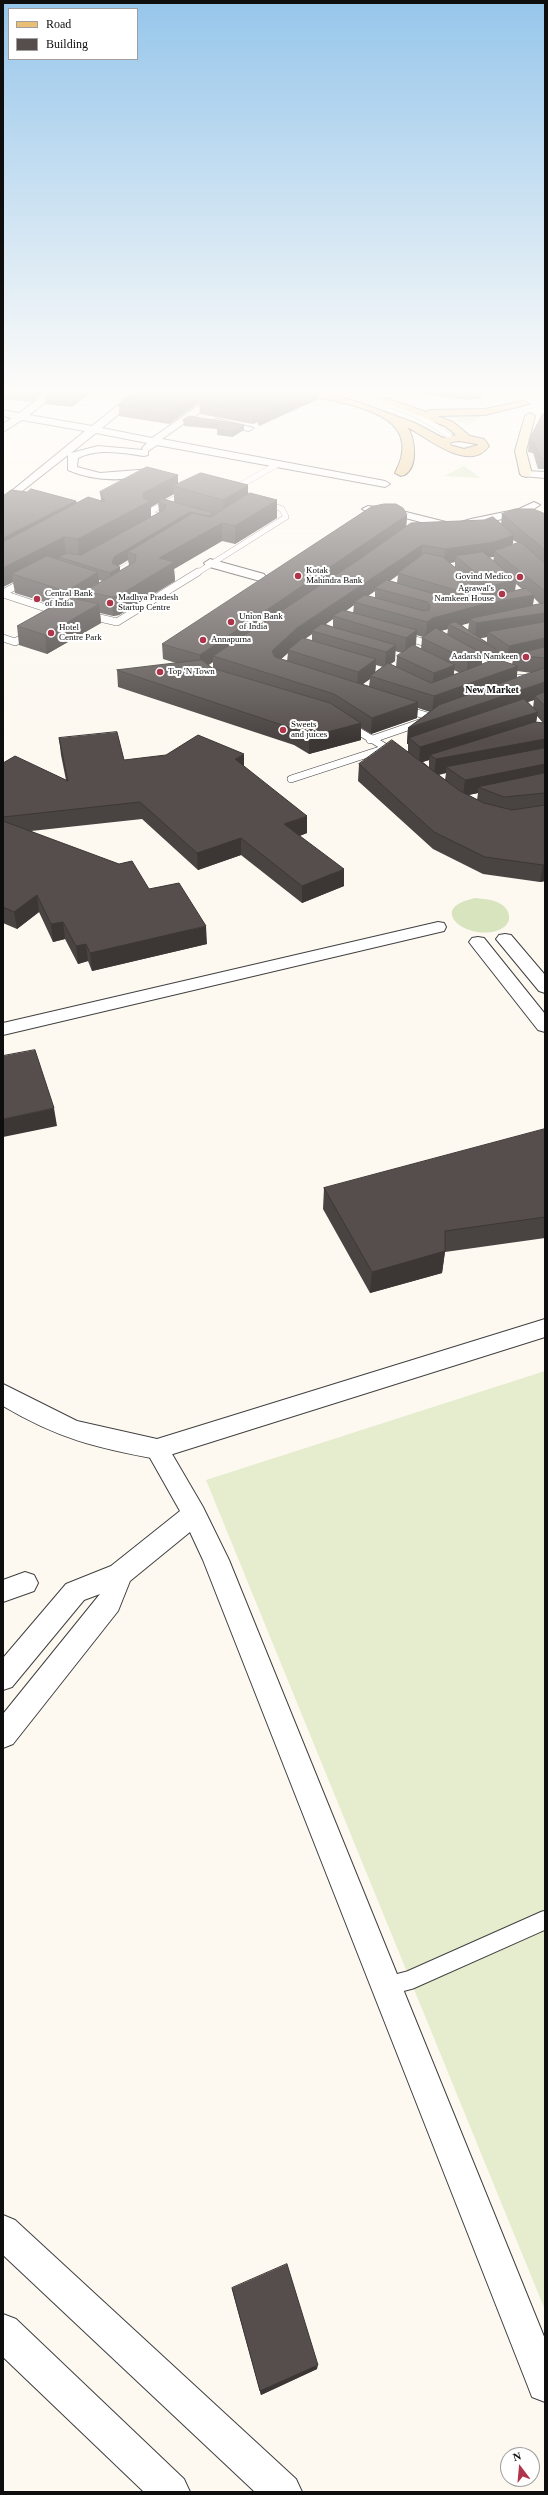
<!DOCTYPE html>
<html>
<head>
<meta charset="utf-8">
<style>
	body { margin:0 }
	#map { position:relative; width:548px; height:2495px; overflow:hidden; background:#fdf9f1; font-family:Georgia,serif }
	canvas { display:block }
	.frame { position:absolute; inset:0; border:4px solid #0e0e0e; pointer-events:none }
	.legend { position:absolute; left:8px; top:8px; width:130px; height:52px; box-sizing:border-box; background:#fff; border:1px solid #9f9f9f; margin:0; padding:5px 7px; list-style:none; font-size:12px; color:#0e0e0e }
	.legend li { display:flex; align-items:center; gap:8px; height:20px }
	.legend b { width:20px; border:1px solid #9f9f9f }
	.north { position:absolute; left:500px; top:2447px; width:40px; height:40px; box-sizing:border-box; background:#fff; border:1px solid #9f9f9f; border-radius:50%; rotate:344deg; font-size:11px; font-weight:700; line-height:16px; text-align:center; color:#0e0e0e }
	.north::after { content:''; display:block; margin:auto; width:14px; height:18px; background:#af354b; clip-path:polygon(50% 0,100% 100%,50% 72%,0 100%) }
</style>
</head>
<body>
<div id="map">
<canvas width="548" height="2495"></canvas>
<div class="frame"></div>
<ul class="legend">
<li><b style="height:5px;background:#e9be75"></b>Road</li>
<li><b style="height:11px;background:#554e4c"></b>Building</li>
</ul>
<div class="north">N</div>
</div>
<script>
const context = document.querySelector('canvas').getContext('2d');
context.lineJoin = 'round';
function fillPath(path, color) {
  context.fillStyle = color;
  context.fill(path, 'evenodd');
}
function trace(path, color, width, dash) {
  context.strokeStyle = color;
  context.lineWidth = width;
  context.lineCap = dash ? 'butt' : 'round';
  context.setLineDash(dash || []);
  context.stroke(path);
}
function write(font, color, halo, rows, align = 'center') {
  context.font = font + ' Georgia,serif';
  context.lineWidth = 4;
  context.setLineDash([]);
  context.textBaseline = 'middle';
  context.strokeStyle = halo;
  context.fillStyle = color;
  for (const [text, x, y, turn = 0] of rows) {
    context.save();
    context.translate(x, y);
    context.rotate((+turn || 0) * Math.PI / 180);
    context.textAlign = isNaN(turn) ? turn : align;
    if (halo) context.strokeText(text, 0, 0);
    context.fillText(text, 0, 0);
    context.restore();
  }
}
const green = new Path2D(`
	M485 415 468 425 447 417Z
	M464 466 481 478 444 476Z
	M476 898C483 899 490 899 497 902 513 909 514 926 496 931 464 940 426 907 476 898Z`);
const pitch = new Path2D(`
	M545 1371V2310L206 1480Z`);
const serviceFar2 = new Path2D(`
	M334 389C374 399 421 410 452 439
	M232 490 276 465
	M156 521 163 517 147 513 186 493
	M119 573 117 572 141 558
	M197 573 286 517 282 509 264 502`);
const serviceFar1 = new Path2D(`
	M118 572 128 575
	M3 593 27 580
	M3 594 61 613
	M87 615 117 622 198 572
	M402 636 426 643
	M3 638 15 642 31 633
	M468 656 515 678 545 679
	M404 709 434 718
	M348 725 395 753
	M370 740 425 721
	M291 779 386 748`);
const service = new Path2D(`
	M387 1986 410 1980 545 1920`);
const minor = new Path2D(`
	M52 389H63L29 415 92 426 138 389H149L102 428 152 438 222 389H234L162 439 385 481 390 484 385 487 157 445 148 451V455L144 456C122 453 99 448 78 458L77 467 100 473 151 469 155 470V474C127 481 95 482 68 470V455L3 506V498L85 431 22 420 3 432V424L12 418 3 416V410L19 413ZM96 433 147 443 142 448 143 450 98 446 71 453Z
	M526 389H545V395L528 391Z
	M217 419 254 428 249 431 213 424V420Z
	M526 471 545 472V478L522 476 521 474Z
	M534 502 540 505 526 514 474 525 455 531 394 515 368 512 362 509 368 506 394 509 454 524 471 519 519 509Z
	M210 559 264 574 266 577 260 581 206 566 204 563Z
	M438 922 444 923 446 927 444 931 3 1035V1023Z
	M157 1439 165 1442 203 1507 229 1560 545 2339V2402L532 2397 527 2384 203 1560 190 1532 130 1581 118 1611 13 1744 3 1748V1714L100 1594 84 1600 12 1687 3 1690V1658L66 1584 111 1566 180 1511 145 1449 149 1442Z
	M25 1572 34 1575 38 1583 34 1591 3 1602V1580Z
	M3 2215 15 2220 296 2479 302 2492H255L3 2255Z
	M3 2314 16 2319 184 2479 190 2492H144L3 2357Z`);
const tertiary = new Path2D(`
	M505 934 511 935 545 975V993L539 991 496 939 499 935Z
	M478 937 484 938 545 1014V1032L538 1030 472 946 469 942 472 938Z
	M545 1319V1337L157 1459C96 1448 57 1438 3 1406V1384L77 1421 157 1439Z`);
const secondary = new Path2D(`
	M530 413 535 416 526 451 532 474 526 477 520 474 515 451 525 416Z`);
const primary = new Path2D(`
	M290 389H309L355 401 415 423 443 438 456 435 445 426 381 401 386 398 426 412 430 410 485 409 524 401 529 404 485 415 437 416 453 422 470 436 484 439 489 446C469 474 427 437 407 427 416 438 419 472 401 476L395 473C426 415 355 406 313 396 307 394 295 394 290 389ZM459 441 477 444 478 445 464 449 450 445 451 442Z`);
const wall = new Path2D(`
	M3 389H49L31 402 3 399Z
	M95 389 72 407 46 404 45 398Z
	M137 389H219L169 424 119 416V405Z
	M220 389H331V393L319 390 318 399 259 426 257 422 253 424 200 414 199 403Z
	M392 389H486L480 398 467 400Z
	M545 413V469H538L533 453 528 452 529 440Z
	M189 416 244 430 232 437 217 435V429L184 426 183 420Z
	M178 475V484L248 495 277 518 235 544 222 541 174 569 175 581 119 615 113 616 100 613 101 623 47 654 19 645 17 626 54 605 15 593 13 582 3 587V496L76 501 77 503 101 500 100 492ZM174 494V502L164 499ZM158 503 159 512H161L151 517V507ZM128 560 129 565 120 571 118 566ZM99 580 103 581 99 583Z
	M502 514H545V881L540 882 483 874 433 849 358 781 359 764 408 751V744H407L408 728 430 712 418 708 417 718 371 734 361 728V740L309 754 294 745 118 687 117 670 176 663 163 659 162 644 407 515 406 526 501 524ZM513 540 518 543 513 545ZM489 557H494L493 561ZM455 562V567L450 563ZM398 575 397 583 390 581ZM516 584 522 589 515 591ZM375 591V598L368 596ZM479 592 485 598 478 600ZM534 598 540 604 533 605ZM354 605 353 613 346 611ZM333 619V627L326 624ZM469 623 468 630 462 625ZM448 629 447 635 441 631ZM312 634V641L305 639ZM416 635 423 637 422 638 421 649 415 646 416 645ZM487 637V642L480 638ZM395 651 402 653 397 656 396 667 390 664 395 661ZM288 653 287 661 281 659ZM496 653 507 661 513 660 512 664 495 660ZM482 658 489 662 482 665ZM213 662V668L208 665ZM376 665 383 667 375 672ZM454 670 460 673 454 675ZM517 671 532 673 517 678ZM370 679 369 686 363 684ZM534 700 533 708 528 702ZM537 716 543 723 536 722ZM429 760V767L423 762ZM446 773 445 780 439 775ZM478 793 477 800 469 795Z
	M59 738 124 760 244 766 307 833 300 836 344 886 302 903 241 855 198 870 142 819 31 831 149 889 207 944 92 971 88 961 78 964 65 939 53 942 39 912 17 929 3 923V763L66 780 61 755Z
	M545 1129V1238L445 1252 442 1273 370 1293 323 1209 324 1188Z
	M232 2288 317 2369 261 2395 233 2293Z`);
const shadedWall = new Path2D(`
	M40 389H49L31 402 30 396Z
	M87 389H95L72 407V401Z
	M203 389H219L169 424V413Z
	M316 389H319L318 399 259 426V415Z
	M468 389H486L480 398 467 400Z
	M257 411V422L253 424V413Z
	M244 425V430L232 437V432Z
	M178 475V488L173 486 174 494 160 502 158 501V503L151 507V518L79 557 78 539 143 493Z
	M248 485V502L224 518 223 500Z
	M277 500V518L235 544V526Z
	M76 501 77 512 3 550V538Z
	M190 512 191 522 136 555 128 552V560L115 568 120 567V578L111 584 110 573 114 557Z
	M214 513V524L209 526V516Z
	M407 515 406 530 213 656V662L200 671V655Z
	M222 523V541L174 569 175 581 119 615 113 616 112 597 159 558Z
	M514 535 512 550 494 551V557L462 561 456 556 455 562 444 564 445 549Z
	M64 537 66 555 59 557V559L23 577 12 574 13 582 3 587V568Z
	M422 545 421 559 398 573V575L378 588H375V591L357 603 354 602V605L336 617 333 616V619L315 631H312V634L288 650V653L272 667V651L297 628Z
	M98 572 100 590 85 591 86 599 72 607 64 609 62 590Z
	M516 580 514 596 489 602 491 586Z
	M534 595 532 610 469 619V623L454 627 448 624V629L432 633 426 638 427 622 433 618 488 603Z
	M99 604 101 623 47 654 45 635Z
	M545 613V628L488 632 487 637 476 639 475 638 476 623Z
	M417 630 416 645 405 653 406 638Z
	M545 638V653L513 655V660L507 661 509 646Z
	M396 645 395 661 385 668 386 652Z
	M483 654 481 670 466 676 468 660Z
	M376 659 375 675 370 676V679L357 688 358 672Z
	M455 665 453 681 432 690 434 673Z
	M518 666 516 682 432 712 434 696Z
	M545 682 543 697 535 696 534 700 409 738 408 744H407L408 728Z
	M418 702 417 718 371 734 372 718Z
	M538 712 535 728 430 755 429 760 419 763 420 747Z
	M361 723V740L309 754V737Z
	M545 739V755L446 767V773L434 775 436 759Z
	M244 754V771L235 759Z
	M545 764V780L478 787V793L463 796 465 780Z
	M307 816V833L284 841V824Z
	M241 838V855L198 870 197 853Z
	M545 864V881L540 882 543 865Z
	M344 869V886L302 903V886Z
	M37 895 39 912 17 929 14 912Z
	M63 922 65 939 53 942 51 924Z
	M206 926 207 944 92 971 90 953Z
	M86 944 88 961 78 964 76 946Z
	M54 1108 57 1126 3 1137V1119Z
	M445 1251 442 1273 370 1293 372 1272Z
	M318 2365 317 2369 261 2395 260 2391Z`);
const building = new Path2D(`
	M3 389H40L30 396 3 393Z
	M57 389H87L72 401 45 398Z
	M137 389H203L169 413 119 405Z
	M220 389H316L259 415 257 411 253 413 199 403Z
	M545 413V458H540L534 442 529 440 542 415Z
	M189 416 244 425 232 432 217 429V424L183 420Z
	M147 467 178 475 143 493V498L150 501 78 539 64 537 3 568V542L88 497 105 502 100 492Z
	M201 473 248 485 223 500 173 486Z
	M31 489 76 501 3 538V496L11 490 27 492Z
	M250 493 277 500 235 526 222 523 159 558 174 562 118 596 112 597 85 591 135 562 136 555 128 552 193 513 210 517Z
	M163 499 214 513 209 516 190 512 114 557 112 563 120 567 110 573 59 557 67 553 81 555 164 510 166 505 158 501Z
	M384 504H396L403 508 407 515 200 655 162 644 371 507Z
	M516 509H533L541 512 545 514V550L502 514Z
	M493 517 514 535 495 542 445 549 422 545 297 628 272 651 275 657 418 702 372 718 334 694 213 656 357 561 411 523 484 520Z
	M521 542 542 561 545 562V591L494 551Z
	M483 552 516 580 491 586 456 556Z
	M425 553 443 557 479 589 455 590 398 573Z
	M47 556 98 572 70 589 62 590 12 574Z
	M387 580 454 600H475L526 588 534 595 488 603 433 618 427 622 354 602 365 595 424 611 429 610 430 605 427 602 375 588Z
	M72 598 99 604 45 635 17 626 64 600Z
	M545 603V613L476 623 469 619Z
	M343 610 417 630 406 638 333 616Z
	M456 622 496 649 448 624Z
	M545 622V638L509 646 488 632Z
	M322 624 396 645 386 652 312 631Z
	M436 628 483 654 468 660 422 638Z
	M303 638 376 659 358 672 288 650Z
	M413 645 455 665 434 673 397 656Z
	M545 647V658L513 655Z
	M496 659 518 666 434 696 370 676 388 663 431 683Z
	M202 660 212 668 330 703 361 723 309 737 294 729 117 670Z
	M545 668V682L408 728 439 705Z
	M545 692V706L535 696Z
	M524 699 538 712 420 747 409 738Z
	M535 722 545 723V739L436 759 430 755Z
	M117 732 124 760 166 755 198 735 244 754 235 759 307 816 284 824 344 869 302 886 241 838 197 853 140 802 3 817V763L15 756 68 781 59 738Z
	M392 740 460 791 484 803 512 810 545 805V864L543 865 485 857 434 832 359 764Z
	M545 748V764L465 780 446 767Z
	M545 773V793L504 797 478 787Z
	M3 821 119 864 132 861 149 889 179 883 206 926 90 953 86 944 76 946 63 922 51 924 37 895 14 912 3 907Z
	M35 1050 54 1108 3 1119V1056Z
	M545 1129V1217L445 1231V1251L372 1272 324 1188Z
	M287 2264 318 2365 260 2391 232 2288Z`);
const markers = [
	[298,576,4,"#af354b"],
	[520,577,4,"#af354b"],
	[502,594,4,"#af354b"],
	[37,599,4,"#af354b"],
	[110,603,4,"#af354b"],
	[231,622,4,"#af354b"],
	[51,633,4,"#af354b"],
	[203,640,4,"#af354b"],
	[526,657,4,"#af354b"],
	[160,672,4,"#af354b"],
	[283,730,4,"#af354b"]
];
const farPoinames = [
	["Kotak",306,571],
	["Mahindra Bank",306,581],
	["Govind Medico",512,577,"right"],
	["Agrawal's",494,589,"right"],
	["Namkeen House",494,599,"right"],
	["Central Bank",45,594],
	["of India",45,604],
	["Madhya Pradesh",118,598],
	["Startup Centre",118,608],
	["Union Bank",239,617],
	["of India",239,627],
	["Hotel",59,628],
	["Centre Park",59,638],
	["Annapurna",211,640],
	["Aadarsh Namkeen",518,657,"right"],
	["Top 'N Town",168,672],
	["Sweets",291,725],
	["and juices",291,735]
];
const farNeighbourhoodnames = [
	["New Market",492,690]
];
fillPath(green, '#d7e4be');
fillPath(pitch, '#e6edce');
trace(serviceFar2, '#414141', 6);
trace(serviceFar1, '#414141', 8);
trace(service, '#414141', 20);
trace(minor, '#414141', 2);
trace(tertiary, '#414141', 2);
trace(secondary, '#303030', 2);
trace(primary, '#1f1f1f', 2);
trace(serviceFar2, '#fff', 5.5);
trace(serviceFar1, '#fff', 7);
trace(service, '#fff', 18);
fillPath(minor, '#fff');
fillPath(tertiary, '#fff');
fillPath(secondary, '#f6e6b3');
fillPath(primary, '#e9be75');
fillPath(wall, '#494341');
fillPath(shadedWall, '#3c3735');
fillPath(building, '#554e4c');
trace(building, '#3c3735', 1);
const sky = context.createLinearGradient(0, 0, 0, 739);
sky.addColorStop(0, '#96c6eb');
sky.addColorStop(0.53, '#fefcf9');
sky.addColorStop(1, '#fefcf900');
context.fillStyle = sky;
context.fillRect(0, 0, 548, 739);
for (const [x, y, r, color] of markers) {
  const dot = new Path2D();
  dot.arc(x, y, r, 0, 2 * Math.PI);
  context.fillStyle = color;
  context.fill(dot);
  trace(dot, '#fff', 1.5);
}
write('9px', '#0e0e0e', '#fff', farPoinames, 'left');
write('bold 10px', '#0e0e0e', '#fff', farNeighbourhoodnames);
</script>
</body>
</html>
